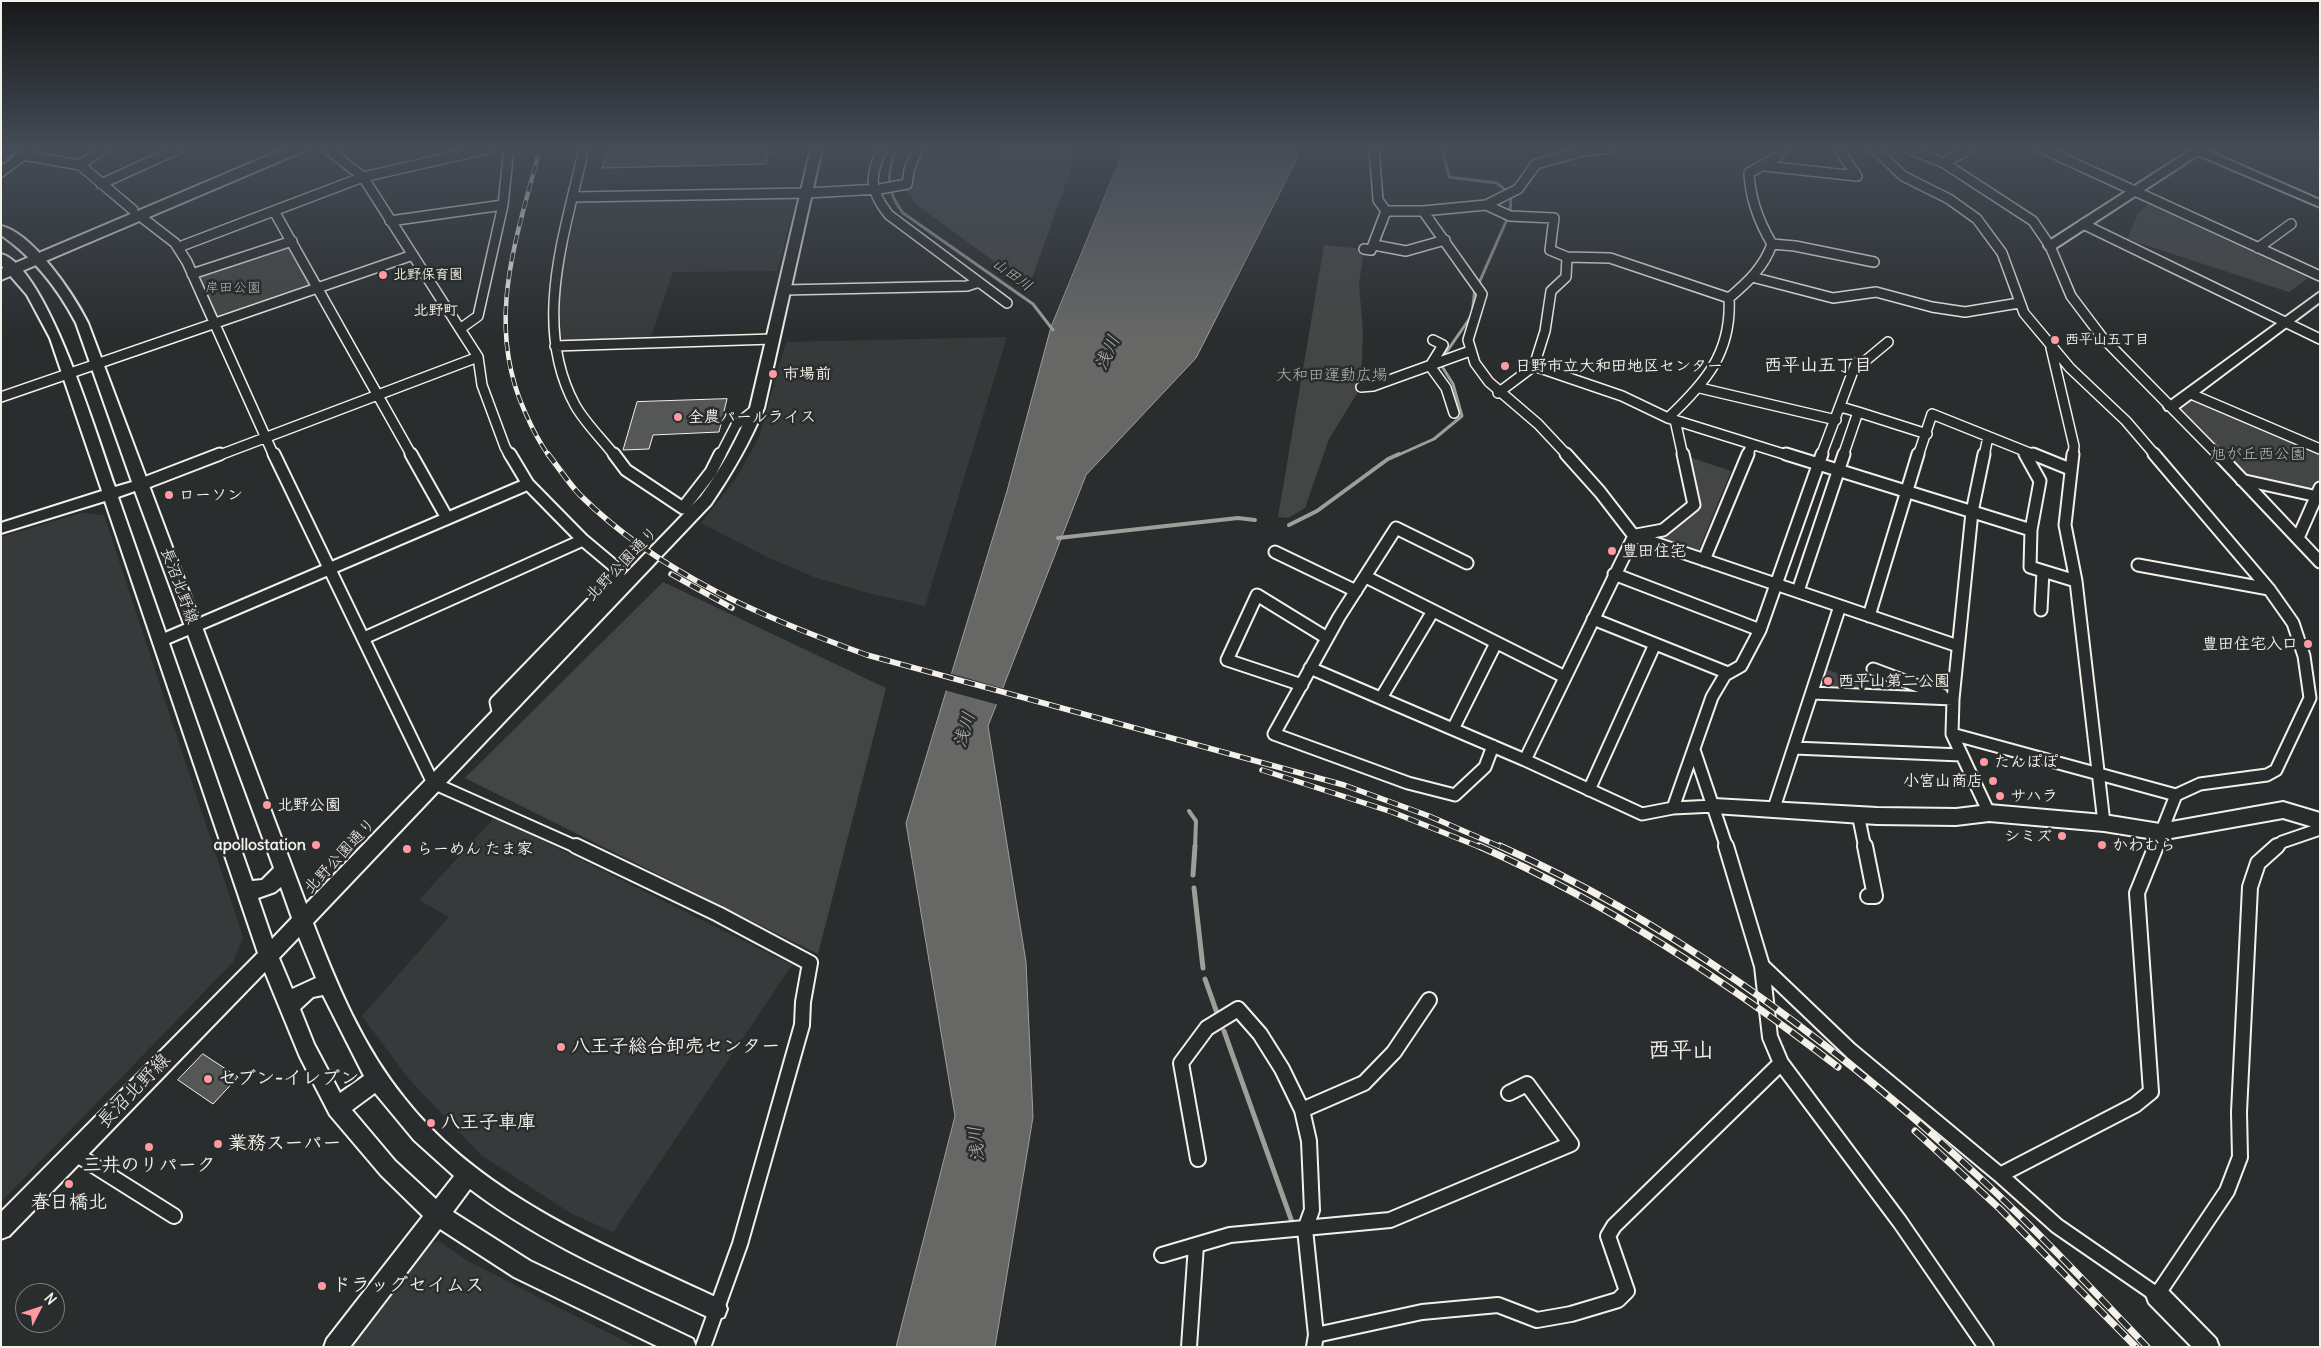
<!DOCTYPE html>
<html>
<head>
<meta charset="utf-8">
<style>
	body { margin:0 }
	#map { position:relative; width:2321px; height:1348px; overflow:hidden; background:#2a2d2e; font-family:Delius,sans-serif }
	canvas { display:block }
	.frame { position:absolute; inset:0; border:2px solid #f4f1e8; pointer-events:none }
	.north { position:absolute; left:15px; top:1283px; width:50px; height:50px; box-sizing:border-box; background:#2a2d2e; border:1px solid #7b7b78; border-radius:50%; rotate:49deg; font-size:14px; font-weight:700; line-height:20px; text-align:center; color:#f4f1e8 }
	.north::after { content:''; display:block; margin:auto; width:18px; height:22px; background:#ff9aa2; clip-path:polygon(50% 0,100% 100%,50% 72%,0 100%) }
</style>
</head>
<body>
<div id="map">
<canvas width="2321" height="1348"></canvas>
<div class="frame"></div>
<div class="north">N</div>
</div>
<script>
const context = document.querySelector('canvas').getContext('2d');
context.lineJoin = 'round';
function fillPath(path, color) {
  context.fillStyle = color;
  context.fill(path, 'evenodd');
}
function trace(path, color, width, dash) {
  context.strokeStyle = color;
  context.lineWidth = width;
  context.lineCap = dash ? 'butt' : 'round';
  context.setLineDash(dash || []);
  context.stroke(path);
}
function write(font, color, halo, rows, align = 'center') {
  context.font = font + ' Delius,"Klee One",sans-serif';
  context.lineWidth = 5;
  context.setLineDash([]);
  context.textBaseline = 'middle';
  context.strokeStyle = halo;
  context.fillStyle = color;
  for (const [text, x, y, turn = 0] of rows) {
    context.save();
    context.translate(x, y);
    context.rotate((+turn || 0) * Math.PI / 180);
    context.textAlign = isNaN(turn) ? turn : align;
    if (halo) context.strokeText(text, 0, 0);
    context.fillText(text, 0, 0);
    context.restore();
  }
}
const built = new Path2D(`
	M922 148H1001L995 167 916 161Z
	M797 196 777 271 673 272 650 340 566 342 560 336V285L578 200Z
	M1007 337 925 606 864 592 814 577 769 558 701 523 737 477 759 437 786 342Z
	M81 513 104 515 243 937 233 962 1 1202V537Z
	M495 817 792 965 613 1232 572 1214 481 1155 409 1079 362 1016 449 917 419 900Z
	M439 1241 468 1261 636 1347H350L429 1244Z`);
const green = new Path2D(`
	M1001 148H1079L1032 278 1025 284 917 205 904 188 914 186 913 174 916 161 995 167Z
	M2148 204 2308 278 2289 292 2127 239 2138 213Z
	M288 245 309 283 308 288 225 317 216 316 198 275Z
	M1324 245 1364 249 1359 284 1363 333 1361 387 1329 439 1305 508 1288 518 1278 517Z
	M2191 394 2320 449V488L2316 496 2243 480 2171 407Z
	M1689 457 1731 471 1698 552 1660 539 1699 509Z
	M663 582 886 688 818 954 465 778Z
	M1827 669 1884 694 1822 689Z`);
const water = new Path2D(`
	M1125 148H1297V159L1196 358 1086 475 988 726 1026 962 1033 1117 995 1347H896L955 1116 906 823 1007 491 1051 327Z`);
const pier = new Path2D(`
	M949 673 1005 689 999 705 944 690Z`);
const streamFar2 = new Path2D(`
	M897 148C886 173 886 191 903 213L1033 304 1053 330
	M1442 148 1449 177 1497 183 1508 192
	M1510 214 1511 197
	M1479 283 1508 217
	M1441 360 1472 315 1475 287
	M1396 456 1434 439 1462 416 1453 384 1443 368`);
const streamFar1 = new Path2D(`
	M1289 525 1317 511 1388 459 1399 454
	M1058 538 1238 518 1255 520
	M1189 811 1196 821 1195 848`);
const stream = new Path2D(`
	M1193 875 1195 846
	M1194 888 1203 968
	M1205 979 1217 1013
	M1224 1031 1292 1222`);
const building = new Path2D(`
	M610 148H770L766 164 602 168Z
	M727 399 719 432 653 435 649 449 623 450 637 402Z
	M203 1054 238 1077 213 1104 178 1080Z`);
const streetFar2 = new Path2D(`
	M326 148 363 177 460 329
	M509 148 503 205 478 316 460 329 478 357 482 385 505 447 510 456
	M584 148C566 231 531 324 575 405 585 423 602 439 615 456
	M883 148C869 176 869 190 889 215L1007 303
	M1374 148 1378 200 1386 211
	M1874 148 1903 176 1949 199 1977 219 2002 253 2024 313 2070 368 2126 421 2156 456
	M1907 148 1944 163 2033 221 2050 246 2071 296 2102 337 2219 456
	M2041 148 2320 276
	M23 155 80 165 133 210
	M1944 163 1971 148
	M80 165 105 148
	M1764 166 1857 176 1838 148
	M1 172 33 148
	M101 184 180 148
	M573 197 807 193 880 189 907 184 909 170 918 148
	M1486 205 1510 216 1554 218 1550 250 1567 257 1566 277 1551 291 1545 331 1534 366 1498 393
	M274 211 412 456
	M1386 211H1423L1482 294 1468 340 1475 363 1489 382 1538 424 1568 456
	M1423 211 1486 205 1518 189 1536 164 1583 151 1611 148
	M140 216 175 243 187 262 274 456
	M390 221 503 205
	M2083 224 2320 339
	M1772 244 1795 246 1874 262
	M1374 245 1406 251 1445 240
	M179 247 363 177 491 148
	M2258 248 2291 224
	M1364 249 1371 250 1386 211
	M1567 257 1610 258 1729 298
	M192 274 292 241
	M1752 277 1833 298 1876 292 1932 307 1965 312 2019 303
	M783 290 967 286 979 282
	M1433 340 1443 345 1430 366 1446 388 1454 413
	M555 346 772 339
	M2051 348 2074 446 2073 456
	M1534 366 1622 396 1668 418 1790 456
	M1361 387 1373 386 1470 351
	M1700 388 1836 420
	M2191 394 2320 449
	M1 397 413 255
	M1841 407 1858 412 1843 456
	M1858 412 1927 434
	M1668 418C1705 383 1732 353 1729 298 1748 282 1764 267 1772 244 1759 222 1750 199 1749 173L1777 157 1782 148
	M1675 420 1683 456
	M2023 451 2026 456
	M217 456 478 357
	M720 456 736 425 757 408
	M1747 456 1752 444
	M1821 456 1856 363 1864 362 1888 342
	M1918 456 1932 414 2037 456
	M1984 456 1988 437`);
const streetFar1 = new Path2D(`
	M274 454 433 783 579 848
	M411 454 447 518
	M614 454 626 470 683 508 711 472 720 454
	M1566 454 1600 492 1634 536 1958 646
	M1786 454 2031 530
	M1984 454 1972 512 1953 699 1952 734 1989 813
	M2025 454 2040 481 2031 530 2030 567 2043 571 2041 610
	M2033 454 2070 469
	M2073 454 2065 525 2076 581 2104 823
	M2154 454 2269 589 2293 623 2304 656 2310 698 2276 770 2267 775 2200 784 2176 795 2155 848
	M2218 454 2320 562
	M142 484 220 454
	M1636 535 1663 530 1694 505 1683 454
	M2298 538 2320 488
	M1275 552 1356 591
	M1704 560 1748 454
	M1467 563 1396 528 1339 617 1274 734 1408 783 1455 795 1485 767 1493 746
	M2138 565 2269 589
	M2043 571 2076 581
	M1614 574 1760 630
	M1366 577 1565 677
	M1798 591 1844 454
	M1869 616 1918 454
	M1593 619 1728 673
	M364 638 583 540
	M160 641 528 484
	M1310 668 1525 760 1642 814 1673 808 1714 806
	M1873 669 1942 695
	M1302 685 1227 660 1257 595 1327 638
	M1812 693 1953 699
	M1381 698 1433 611
	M499 716 496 702 618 576 620 571 583 540 528 484 510 454
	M1453 729 1496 643
	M1952 734 2176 795
	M1794 748 1961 755
	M1694 750 1727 848
	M1525 760 1634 536
	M1589 790 1655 644
	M1673 808 1712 697 1725 675 1741 666 1760 630 1822 454
	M1774 808 1840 606
	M1858 814 1865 848
	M2276 848 2282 842 2320 829`);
const street = new Path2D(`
	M576 846 718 914 810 963 803 1002 802 1025 740 1244 703 1347
	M1726 846 1762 966 1851 1051 2000 1175 2057 1226 2157 1295 2227 1191 2240 1157 2239 1112 2250 887 2258 863 2277 846
	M1865 846 1875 896H1868
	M1762 966 1770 1037 1781 1063 1900 1222 1986 1347
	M1302 1110 1364 1083 1394 1052 1429 1000
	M74 1153 174 1216
	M1198 1159 1181 1063 1207 1028 1238 1009 1260 1034 1282 1069 1302 1110 1309 1141 1312 1210 1305 1229 1316 1335 1314 1347
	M2000 1175 2135 1105 2151 1092 2137 893 2156 846
	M1162 1255 1230 1235 1390 1220 1571 1144 1527 1084 1509 1093
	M1316 1335 1422 1312 1498 1305 1537 1320 1571 1314 1618 1300 1627 1291 1608 1236 1614 1226 1781 1063
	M1189 1347 1196 1245`);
const secondary = new Path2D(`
	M5 148H16L5 161 1 162V152Z
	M811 148H822L764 408C750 442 732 473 711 504L313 923C337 985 362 1046 405 1099 484 1199 612 1248 724 1301L727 1309 724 1317 716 1320 708 1317C627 1279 542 1244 470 1189L453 1212 530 1261 693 1339 696 1347H659L514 1277 440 1229 350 1347H324L327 1339 423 1216 381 1175 330 1115 300 1057 265 972 9 1236 1 1239V1212L258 953 105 501 1 533V523L102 491 50 338 27 295 1 265V254C47 266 99 443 115 487L132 482 76 323C57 287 34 258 1 235V226C33 233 74 295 88 323L306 904 701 496C721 469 737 440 750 408ZM135 491 274 868 262 880 252 881 118 497ZM281 887 292 918 272 939 258 898 275 892ZM299 937 316 978 292 989 279 958ZM323 995 364 1076 340 1093 314 1044 300 1009 313 997ZM375 1093 414 1140 454 1176 436 1199 395 1161 352 1110Z
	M2186 148H2207L2206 150 2320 200V207L2198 155 2054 249H2046L2044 246 2046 243 2189 151Z
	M2320 292V302L2176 410H2166L2164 407 2166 404Z
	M2243 475 2320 492V502L2238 484 2236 480Z
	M1714 799 1877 808 1956 809 1989 805 2104 815 2160 824 2283 802 2320 813V829L2283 818 2160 840 2104 831 1989 821 1956 825 1877 824 1714 813 1708 811 1705 806 1708 801Z
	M2157 1284 2165 1287 2216 1339 2219 1347H2192L2149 1303 2146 1295 2149 1287Z`);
const highway = new Path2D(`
	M286 148H306L304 151 1 280V269Z`);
const railFar2 = new Path2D(`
	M540 148C517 238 484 322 525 412 532 428 539 442 549 456`);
const railFar1 = new Path2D(`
	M548 454C559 468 569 484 581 496 660 574 764 618 867 655L1344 785 1429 816 1503 848
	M671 574 732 608
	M1262 770 1392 812 1482 848`);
const rail = new Path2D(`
	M1479 846C1609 904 1726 981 1838 1067
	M1500 846C1677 925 1837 1045 1978 1176 2037 1230 2092 1289 2147 1347
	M1915 1131 2000 1209 2136 1347`);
const markers = [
	[383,275,5,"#ff9aa2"],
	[2055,340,5,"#ff9aa2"],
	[1505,366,5,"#ff9aa2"],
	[773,374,5,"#ff9aa2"],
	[678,417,5,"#ff9aa2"],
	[169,495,5,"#ff9aa2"],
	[1612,551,5,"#ff9aa2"],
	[2308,644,5,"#ff9aa2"],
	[1828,681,5,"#ff9aa2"],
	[1984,762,5,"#ff9aa2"],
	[1993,781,5,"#ff9aa2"],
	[2000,796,5,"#ff9aa2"],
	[267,805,5,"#ff9aa2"],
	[2062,836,5,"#ff9aa2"],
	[316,845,5,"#ff9aa2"],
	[2102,845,5,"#ff9aa2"],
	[407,849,5,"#ff9aa2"],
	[561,1047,5,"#ff9aa2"],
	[208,1079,5,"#ff9aa2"],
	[431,1123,5,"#ff9aa2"],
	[218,1144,5,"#ff9aa2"],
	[149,1147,5,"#ff9aa2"],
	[69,1184,5,"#ff9aa2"],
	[322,1286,5,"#ff9aa2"]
];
const farPoinames = [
	["北野保育園",393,275],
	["西平山五丁目",2065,340]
];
const farParknames = [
	["岸田公園",233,288]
];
const farWaternames = [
	["山田川",1012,275,36]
];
const farNeighbourhoodnames = [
	["北野町",436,311]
];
const poiNames = [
	["日野市立大和田地区センター",1515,366],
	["市場前",783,374],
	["全農パールライス",688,417],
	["ローソン",179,495],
	["豊田住宅",1622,551],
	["豊田住宅入口",2298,644,"right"],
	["西平山第二公園",1838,681],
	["たんぽぽ",1994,762],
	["小宮山商店",1983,781,"right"],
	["サハラ",2010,796],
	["北野公園",277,805],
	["シミズ",2052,836,"right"],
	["apollostation",306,845,"right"],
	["かわむら",2112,845],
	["らーめん たま家",417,849]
];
const parkNames = [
	["大和田運動広場",1332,375],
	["旭が丘西公園",2258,454]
];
const streetNames = [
	["北野公園通り",622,564,-46],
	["長沼北野線",179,586,70],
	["北野公園通り",340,856,-47]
];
const waterNames = [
	["浅川",1108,353,-66],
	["浅川",965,730,-73],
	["浅川",977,1144,-95]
];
const neighbourhoodNames = [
	["西平山五丁目",1818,366]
];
const nearPoinames = [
	["八王子総合卸売センター",571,1047],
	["セブン-イレブン",218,1079],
	["八王子車庫",441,1123],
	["業務スーパー",228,1144],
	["三井のリパーク",149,1166,"center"],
	["春日橋北",69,1203,"center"],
	["ドラッグセイムス",332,1286]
];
const nearStreetnames = [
	["長沼北野線",134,1091,-46]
];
const nearQuarternames = [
	["西平山",1681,1051]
];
fillPath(built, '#373a3a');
fillPath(green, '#444645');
fillPath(water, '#676866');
trace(water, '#9f9f9a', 1);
fillPath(pier, '#2a2d2e');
trace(streamFar2, '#9f9f9a', 3);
trace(streamFar1, '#9f9f9a', 4);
trace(stream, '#9f9f9a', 5);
fillPath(building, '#555756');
trace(building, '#f4f1e8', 1);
trace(streetFar2, '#f4f1e8', 12);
trace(streetFar1, '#f4f1e8', 15);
trace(street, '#f4f1e8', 18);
trace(secondary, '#f4f1e8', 4);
trace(highway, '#f4f1e8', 4);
trace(streetFar2, '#2a2d2e', 9);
trace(streetFar1, '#2a2d2e', 11);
trace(street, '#2a2d2e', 14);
fillPath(secondary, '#2a2d2e');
fillPath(highway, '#2a2d2e');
trace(railFar2, '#f4f1e8', 4.5);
trace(railFar1, '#f4f1e8', 5.5);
trace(rail, '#f4f1e8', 7);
trace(railFar2, '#2a2d2e', 3, [9]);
trace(railFar1, '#2a2d2e', 4, [11]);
trace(rail, '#2a2d2e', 5, [14]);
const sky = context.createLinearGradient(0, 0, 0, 337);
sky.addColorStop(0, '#171919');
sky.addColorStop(0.44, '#444c57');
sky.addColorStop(1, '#444c5700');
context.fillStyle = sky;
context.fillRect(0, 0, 2321, 337);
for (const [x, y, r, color] of markers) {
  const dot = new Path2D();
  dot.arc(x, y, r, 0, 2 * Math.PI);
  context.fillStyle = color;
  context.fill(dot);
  trace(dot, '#2a2d2e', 2);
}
write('bold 14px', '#f4f1e8', '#2a2d2e', farPoinames, 'left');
write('14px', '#b6b5af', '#2a2d2e', farParknames);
write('italic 15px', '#b5b3ae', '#2a2d2e', farWaternames);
write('bold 15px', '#f4f1e8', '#2a2d2e', farNeighbourhoodnames);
write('bold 16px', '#f4f1e8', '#2a2d2e', poiNames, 'left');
write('16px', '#b6b5af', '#2a2d2e', parkNames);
write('16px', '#f4f1e8', '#2a2d2e', streetNames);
write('italic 18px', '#b5b3ae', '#2a2d2e', waterNames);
write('bold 18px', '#f4f1e8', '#2a2d2e', neighbourhoodNames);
write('bold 19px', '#f4f1e8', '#2a2d2e', nearPoinames, 'left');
write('19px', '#f4f1e8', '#2a2d2e', nearStreetnames);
write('bold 22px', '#f4f1e8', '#2a2d2e', nearQuarternames);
</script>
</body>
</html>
